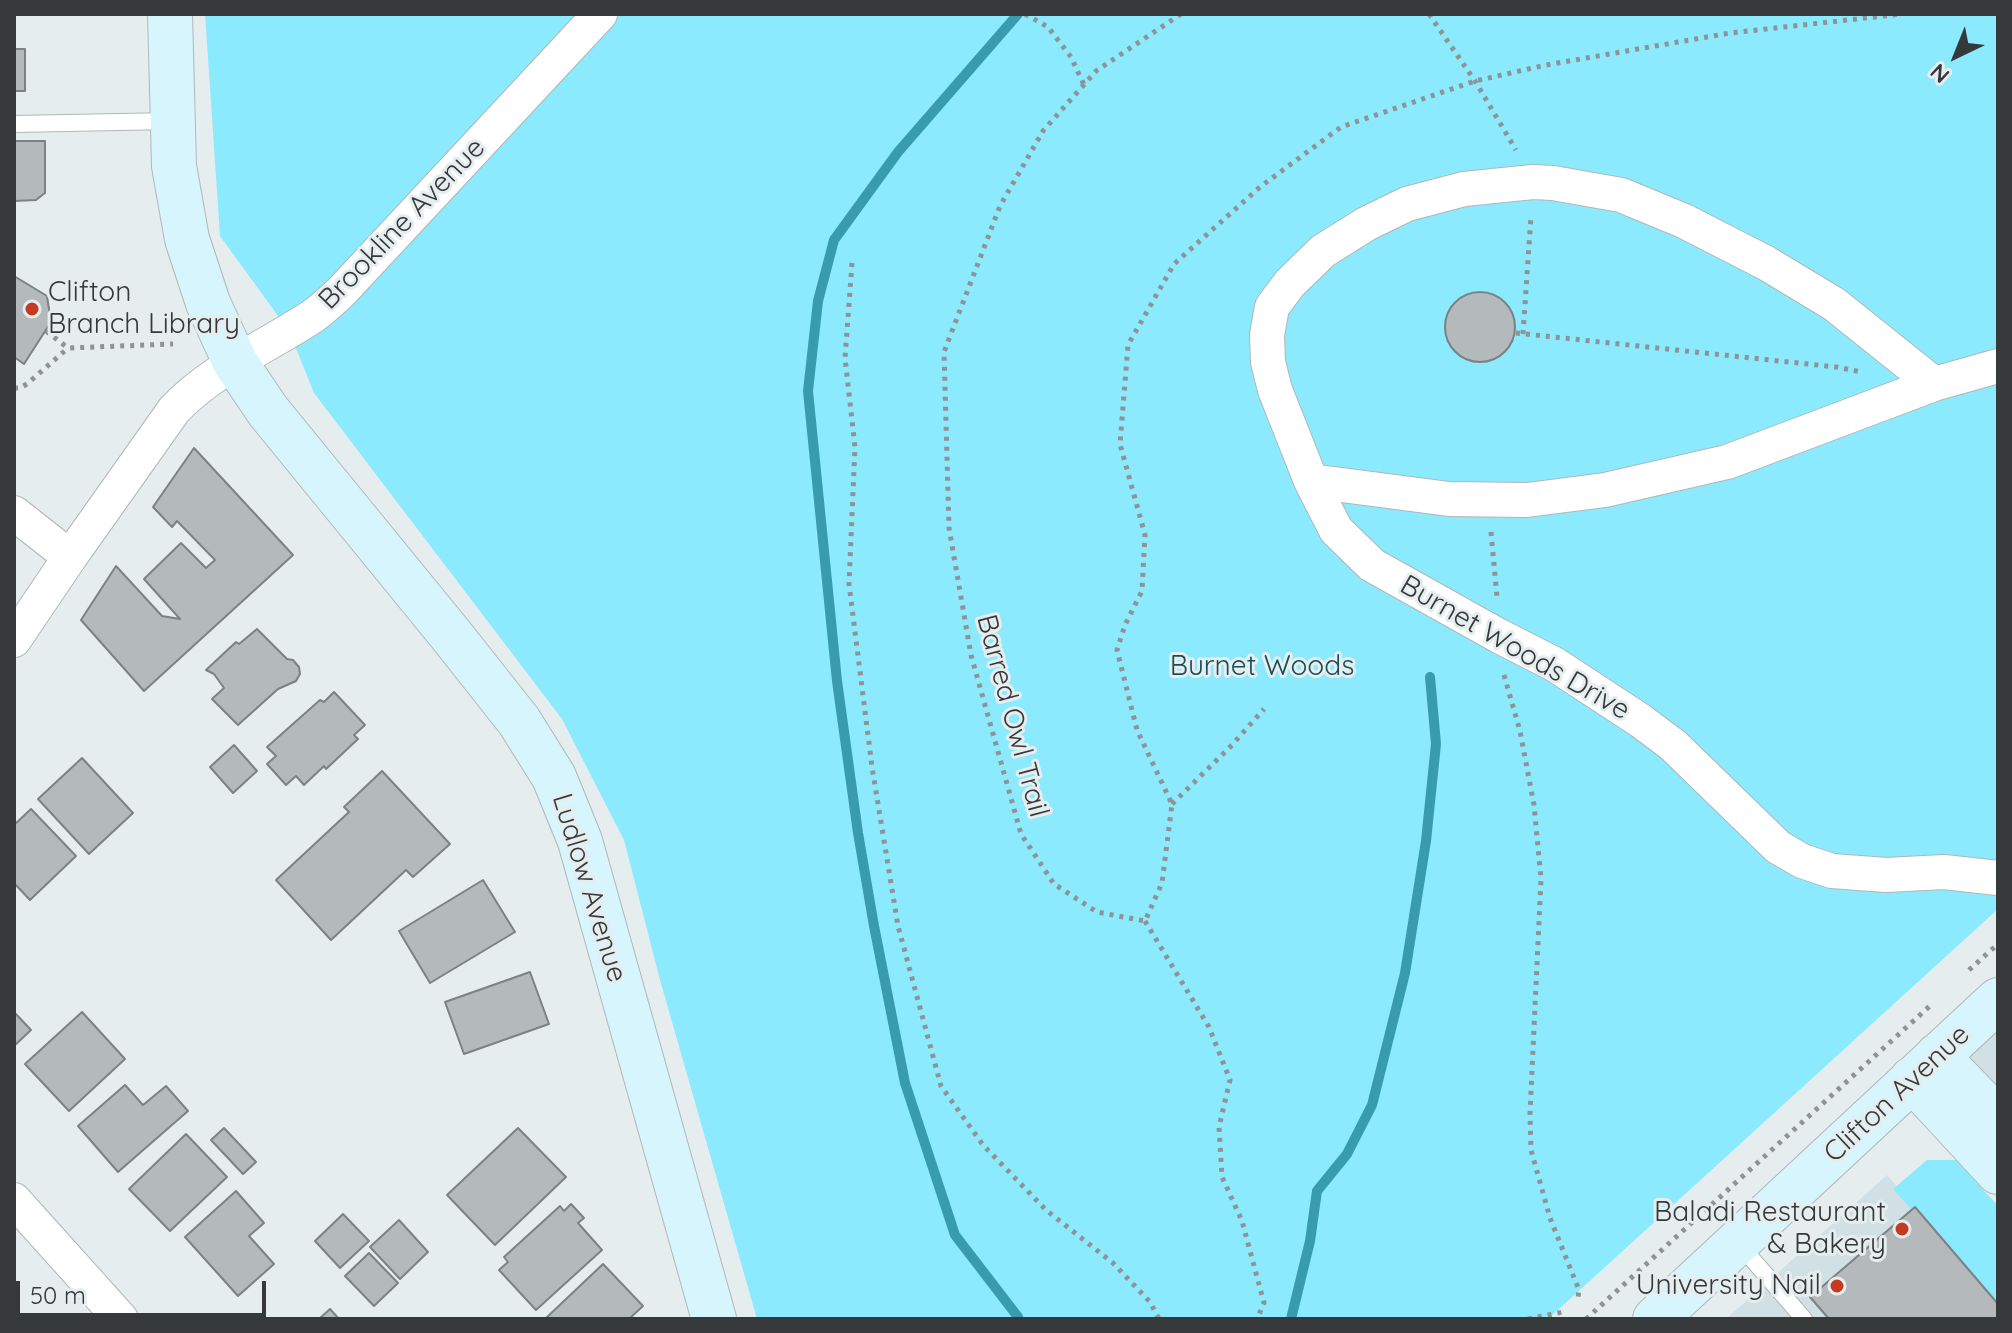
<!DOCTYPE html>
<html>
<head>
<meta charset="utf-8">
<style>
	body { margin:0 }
	#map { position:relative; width:2012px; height:1333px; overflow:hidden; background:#e6edef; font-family:Quicksand,sans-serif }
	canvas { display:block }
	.frame { position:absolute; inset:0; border:16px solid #36393a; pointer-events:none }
	.north { position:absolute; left:1916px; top:16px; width:80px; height:80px; -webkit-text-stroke:6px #e6edef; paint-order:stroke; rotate:223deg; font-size:22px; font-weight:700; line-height:32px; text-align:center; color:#36393a }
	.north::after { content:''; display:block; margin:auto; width:28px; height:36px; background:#36393a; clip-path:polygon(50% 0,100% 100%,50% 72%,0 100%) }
	.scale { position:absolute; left:16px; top:1281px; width:250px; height:36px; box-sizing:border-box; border:4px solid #36393a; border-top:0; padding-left:10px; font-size:24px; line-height:28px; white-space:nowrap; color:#36393a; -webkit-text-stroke:6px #e6edef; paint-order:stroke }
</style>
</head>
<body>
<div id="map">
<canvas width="2012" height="1333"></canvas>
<div class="frame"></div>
<div class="north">N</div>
<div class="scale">50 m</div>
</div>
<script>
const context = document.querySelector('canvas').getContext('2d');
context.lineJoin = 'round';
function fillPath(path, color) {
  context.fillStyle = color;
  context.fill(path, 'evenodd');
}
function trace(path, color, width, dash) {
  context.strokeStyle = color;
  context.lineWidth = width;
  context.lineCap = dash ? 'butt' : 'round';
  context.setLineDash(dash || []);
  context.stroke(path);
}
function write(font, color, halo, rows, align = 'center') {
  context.font = font + ' Quicksand,sans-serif';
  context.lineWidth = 6;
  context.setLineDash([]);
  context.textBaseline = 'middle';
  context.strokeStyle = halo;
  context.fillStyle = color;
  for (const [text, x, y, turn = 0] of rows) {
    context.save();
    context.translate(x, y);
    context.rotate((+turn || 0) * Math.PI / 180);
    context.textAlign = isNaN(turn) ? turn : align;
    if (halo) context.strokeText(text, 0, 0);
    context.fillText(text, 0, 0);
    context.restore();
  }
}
const built = new Path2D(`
	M1998 1000V1119L1937 1056Z
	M1887 1175 1998 1304V1319H1726Z`);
const green = new Path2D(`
	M205 14H1998V909L1548 1319H757L660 980 624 840 562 719 314 393 289 331 220 236Z
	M1927 1160H1956L1998 1206V1304L1916 1208 1912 1210 1893 1189Z`);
const stream = new Path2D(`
	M1018 14 898 152 834 240 818 301 808 391 837 681 858 833 874 926 905 1083 955 1235 1018 1317
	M1291 1319 1310 1241 1317 1191 1347 1154 1372 1105 1405 973 1426 841 1436 744 1430 677`);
const building = new Path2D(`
	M14 49H25V91H14Z
	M14 141H45V193L36 200 14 201Z
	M14 276 47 296 51 322 24 364 14 357Z
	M1445 327a35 35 0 1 1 70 0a35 35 0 1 1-70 0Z
	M194 448 293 555 144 691 81 620 116 566 162 616 180 619 144 579 181 543 206 568 215 560 177 521 172 527 153 507Z
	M257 629 287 659 293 660 299 667 300 674 296 681 278 689 238 725 212 699 224 688 214 674 206 670 236 642 239 644Z
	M334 692 365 725 354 735 358 739 326 769 324 766 304 785 296 776 286 785 267 764 276 756 267 747 320 700 324 702Z
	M234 745 257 771 233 793 210 767Z
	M82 758 133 813 89 854 38 799Z
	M382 771 450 844 413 877 406 870 331 940 276 880 349 812 344 807Z
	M31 809 76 856 30 900 14 883V825Z
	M483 880 515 932 430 983 399 931Z
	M530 972 549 1024 464 1054 445 1002Z
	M14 1012 31 1030 14 1046Z
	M82 1012 125 1059 69 1111 25 1064Z
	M125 1085 143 1105 166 1086 188 1111 118 1172 78 1126Z
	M224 1128 256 1162 243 1174 211 1140Z
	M518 1128 566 1177 495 1245 447 1195Z
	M186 1134 227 1177 170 1231 129 1189Z
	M236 1191 264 1223 249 1236 274 1264 238 1296 185 1237Z
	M571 1204 584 1218 578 1223 602 1250 536 1310 499 1270 508 1262 504 1257 560 1206 564 1211Z
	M1915 1207 1998 1304V1319H1829L1810 1297Z
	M343 1214 369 1241 340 1268 315 1241Z
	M399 1220 428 1252 400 1279 370 1247Z
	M369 1253 398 1283 374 1306 345 1276Z
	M603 1264 643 1306 629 1319H545Z
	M330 1309 339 1319H319Z`);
const path = new Path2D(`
	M1025 14 1048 27 1071 57 1084 85
	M1181 14 1096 71 1043 131 1000 206 944 352 949 528 971 655 1021 834 1054 884 1097 912 1145 921 1162 883 1172 804 1137 730 1117 650 1125 625 1142 591 1145 535 1120 444 1128 345 1174 264 1260 187 1341 127 1475 81 1546 65 1730 33 1902 14
	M1429 14 1475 81 1516 150
	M852 263 845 358 855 447 849 584 872 767 898 926 941 1086 983 1145 1046 1210 1113 1263 1150 1302 1159 1319
	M46 331 68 348 173 344
	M1516 333 1836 367 1862 372
	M1523 334 1531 216
	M14 388H20L27 384 68 348
	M1491 532 1497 597
	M1504 675 1520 731 1534 805 1541 879 1530 1113 1531 1150 1550 1218 1579 1290 1578 1297
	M1172 804 1232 745 1264 709
	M1145 921 1209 1027 1230 1080 1219 1127 1222 1177 1242 1221 1264 1303 1257 1319
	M1969 970 1998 944
	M1528 1319 1563 1312
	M1586 1319 1932 1004`);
const lane = new Path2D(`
	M14 124 171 121
	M1739 1244 1804 1319`);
const street = new Path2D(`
	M1934 384 1834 304 1766 263 1684 221 1621 195 1553 183 1533 182 1464 189 1407 204 1366 224 1323 251 1290 283 1272 307 1267 335 1268 362 1275 390 1311 481 1336 530 1372 565 1499 636 1554 664 1641 721 1673 745 1778 847 1802 861 1832 871 1886 875 1944 872 1998 878
	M1311 481 1449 499 1527 500 1605 490 1727 462 1934 384 1998 366
	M14 513 70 557
	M14 640 70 557 174 410C213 369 266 347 313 316 323 309 332 300 341 292L600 14
	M14 1200 121 1319`);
const secondary = new Path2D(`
	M170 14 174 166 187 239 208 303 235 362 268 411 451 635 519 721 554 777 580 841 714 1319
	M1937 1056 1998 1119
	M1912 1079 1998 1172
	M1655 1319 1998 1000`);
const markers = [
	[32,309,8,"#c63a23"],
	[1902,1229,8,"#c63a23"],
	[1837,1286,8,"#c63a23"]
];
const streetNames = [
	["Brookline Avenue",402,224,-46],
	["Burnet Woods Drive",1515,648,30],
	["Barred Owl Trail",1012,716,75],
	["Ludlow Avenue",589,888,73],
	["Clifton Avenue",1897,1094,-43]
];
const poiNames = [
	["Clifton",48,293,"left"],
	["Branch Library",48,325,"left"],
	["Baladi Restaurant",1886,1213],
	["& Bakery",1886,1245],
	["University Nail",1821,1286]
];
const parkNames = [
	["Burnet Woods",1262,667]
];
fillPath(built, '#d1e0e4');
fillPath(green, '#8beafd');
trace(stream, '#399cae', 10);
fillPath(building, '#b4babc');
trace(building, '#7c8283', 2);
trace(lane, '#b0b7b9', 18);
trace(street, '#b0b7b9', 36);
trace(secondary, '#b0b7b9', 46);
trace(path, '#8e9394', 5, [4, 6]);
trace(lane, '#fff', 16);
trace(street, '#fff', 34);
trace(secondary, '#d6f5fc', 44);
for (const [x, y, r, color] of markers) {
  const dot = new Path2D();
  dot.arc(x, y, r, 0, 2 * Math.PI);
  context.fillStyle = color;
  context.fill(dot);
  trace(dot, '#e6edef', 3);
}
write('28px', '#36393a', '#e6edef', streetNames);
write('28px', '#36393a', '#e6edef', poiNames, 'right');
write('28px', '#154f5a', '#e6edef', parkNames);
</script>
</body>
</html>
